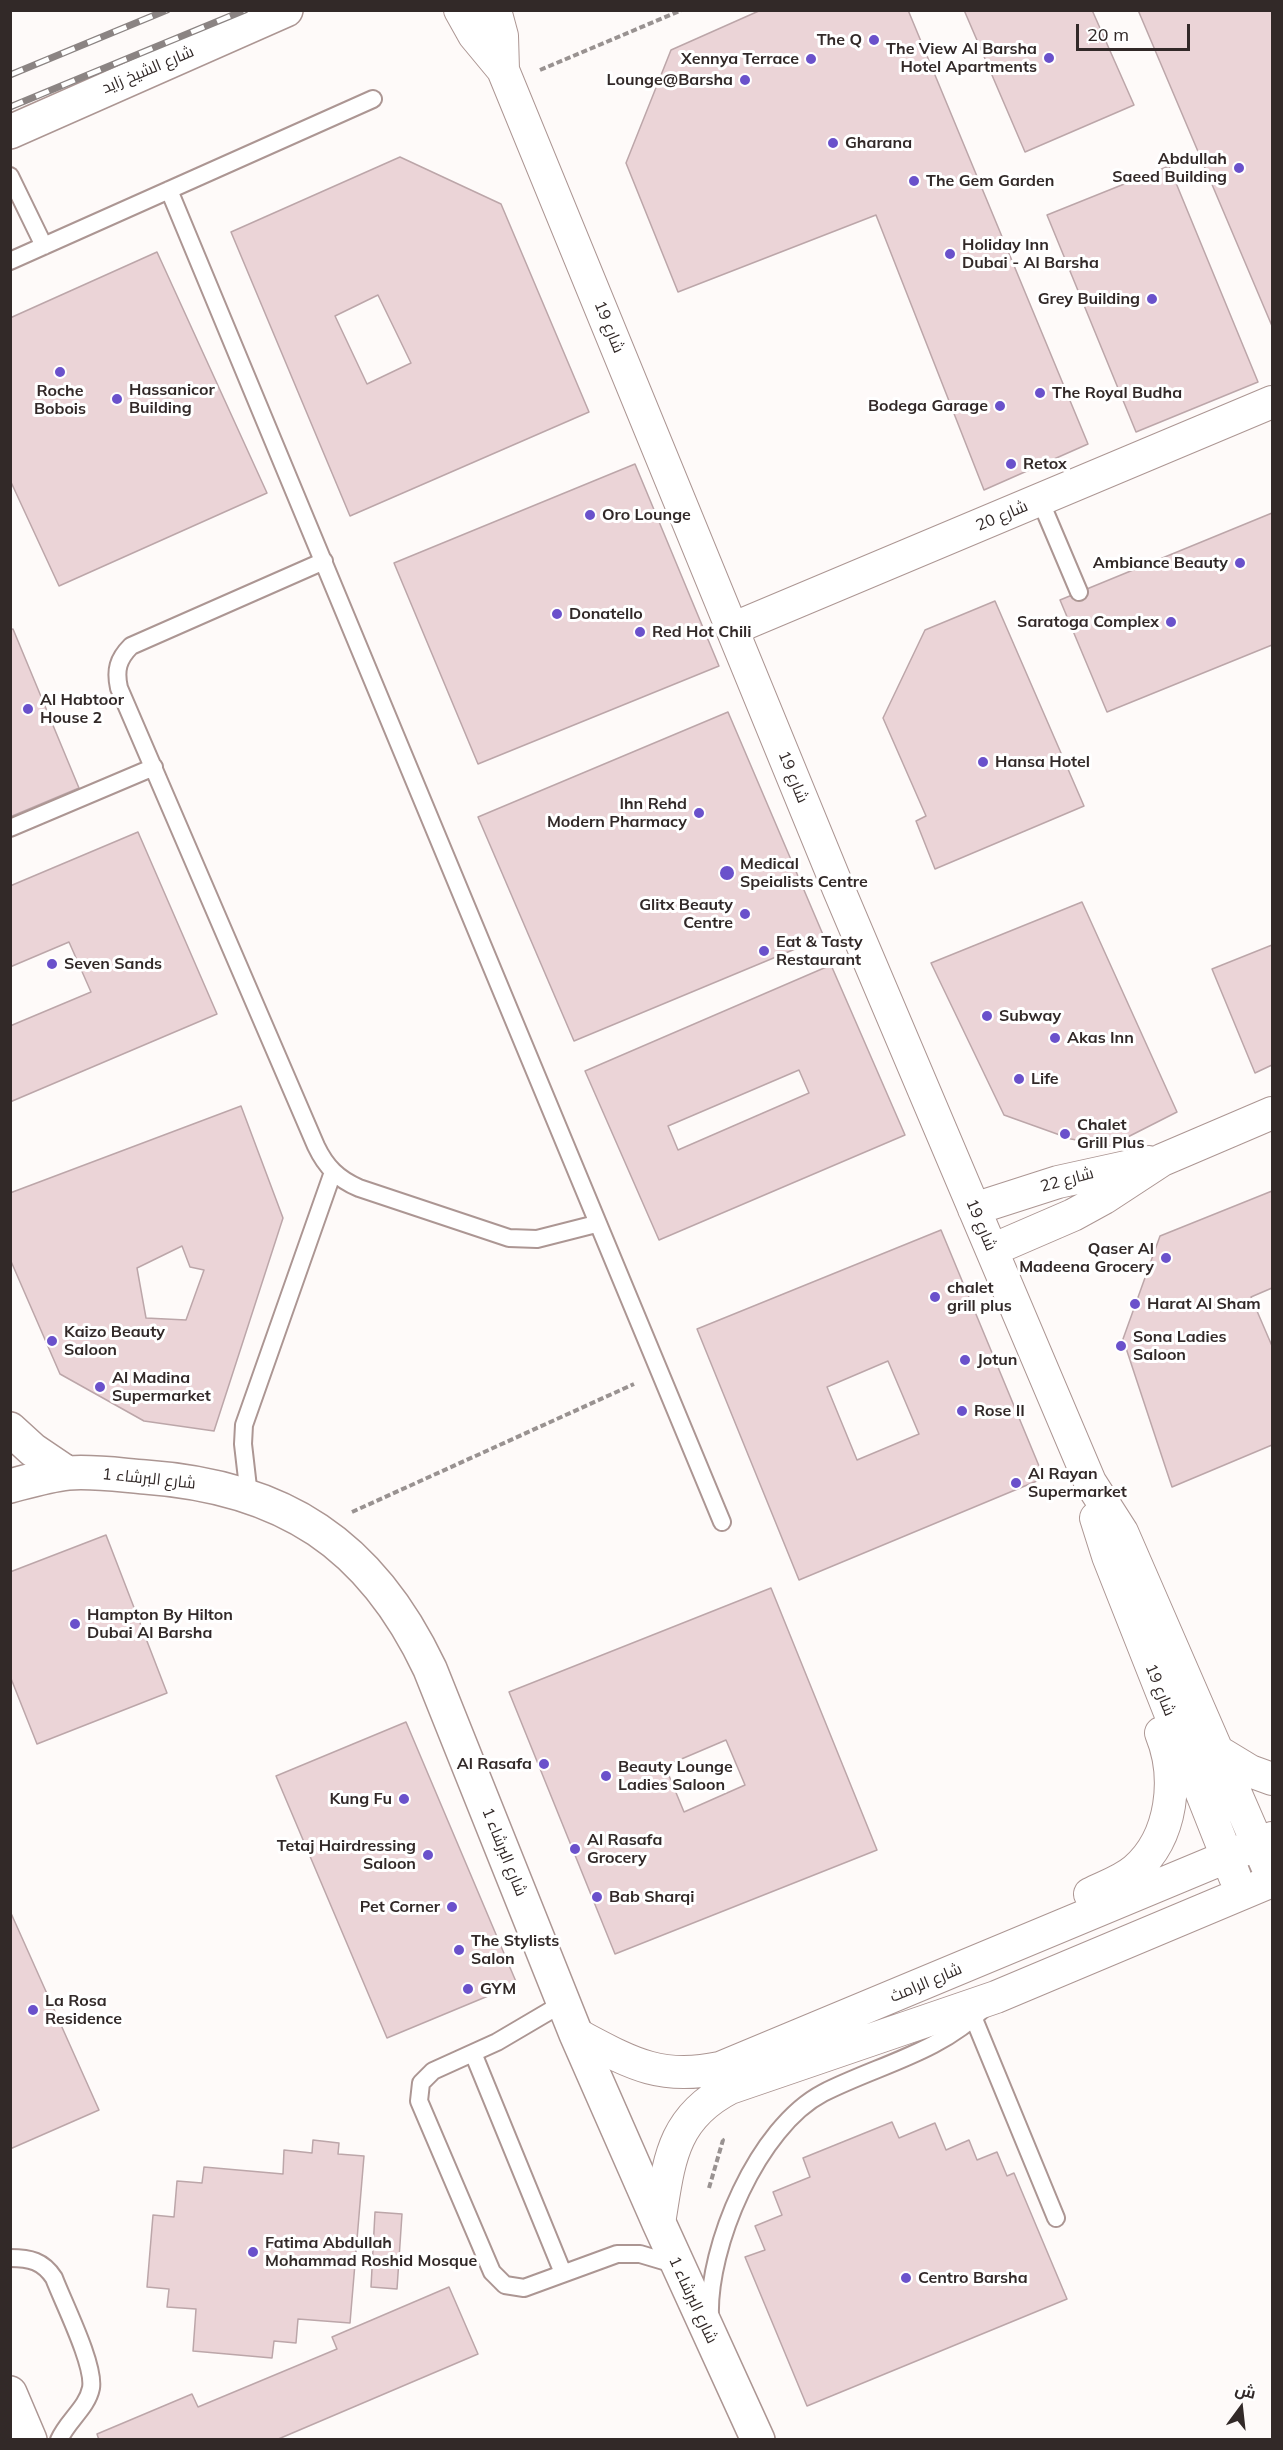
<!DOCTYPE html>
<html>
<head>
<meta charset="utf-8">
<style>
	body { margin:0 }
	#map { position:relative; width:1283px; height:2450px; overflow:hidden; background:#fefaf9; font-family:Mulish,Cairo,sans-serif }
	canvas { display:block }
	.frame { position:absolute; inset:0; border:12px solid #322928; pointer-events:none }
	.north { position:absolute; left:1211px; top:2378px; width:60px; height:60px; -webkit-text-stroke:4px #fff; paint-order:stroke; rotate:15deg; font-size:16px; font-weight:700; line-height:24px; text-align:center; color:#322928 }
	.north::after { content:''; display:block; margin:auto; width:21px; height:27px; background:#322928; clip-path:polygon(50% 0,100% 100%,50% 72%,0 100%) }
	.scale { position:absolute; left:1076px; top:24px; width:114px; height:27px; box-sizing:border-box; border:3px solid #322928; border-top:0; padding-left:8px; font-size:18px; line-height:21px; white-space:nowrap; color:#322928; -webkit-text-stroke:4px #fff; paint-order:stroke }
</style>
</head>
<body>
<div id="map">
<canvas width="1283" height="2450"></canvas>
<div class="frame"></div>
<div class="north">ش</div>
<div class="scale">20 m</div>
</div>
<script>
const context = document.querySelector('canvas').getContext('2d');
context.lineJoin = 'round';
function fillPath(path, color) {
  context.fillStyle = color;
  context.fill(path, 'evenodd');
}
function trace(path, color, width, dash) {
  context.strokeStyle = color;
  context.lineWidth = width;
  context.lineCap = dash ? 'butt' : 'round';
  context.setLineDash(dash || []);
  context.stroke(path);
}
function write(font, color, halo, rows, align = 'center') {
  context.font = font + ' Mulish,Cairo,sans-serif';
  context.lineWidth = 6;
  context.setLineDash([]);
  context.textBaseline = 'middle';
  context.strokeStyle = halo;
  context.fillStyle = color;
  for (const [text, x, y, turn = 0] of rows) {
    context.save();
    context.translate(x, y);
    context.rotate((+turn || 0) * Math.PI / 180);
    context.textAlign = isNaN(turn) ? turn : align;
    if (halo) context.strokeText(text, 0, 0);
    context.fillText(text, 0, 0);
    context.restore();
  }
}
const building = new Path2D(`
	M761 10H908L1088 444 984 490 876 215 678 292 626 163 671 50Z
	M964 10H1092L1134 105 1025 152Z
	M1138 10H1272V326Z
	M400 157 501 204 589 412 350 516 231 232ZM378 295 411 363 367 384 335 316Z
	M1169 166 1258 382 1136 432 1047 215Z
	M157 252 267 493 59 586 10 480V318Z
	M635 464 719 666 478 764 394 563Z
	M1272 513V645L1107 712 1060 600Z
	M995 601 1084 806 935 869 916 821 926 816 883 718 925 630Z
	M13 629 79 788 10 817V630Z
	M728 712 824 937 574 1041 478 817Z
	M138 832 217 1014 10 1102V1026L91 992 69 942 10 967V886Z
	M1082 902 1177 1112 1110 1146 1071 1139 1004 1115 931 963Z
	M1272 945V1065L1255 1073 1212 969Z
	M831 965 905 1135 659 1240 585 1071ZM799 1070 809 1093 678 1150 668 1126Z
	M241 1106 283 1218 214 1431 144 1421 60 1374 10 1259V1193ZM182 1246 190 1267 204 1270 186 1320 146 1318 137 1268Z
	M1272 1191V1288L1251 1297 1272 1346V1445L1172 1487 1123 1339 1160 1236Z
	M941 1230 1044 1478 799 1580 697 1329ZM888 1361 919 1434 857 1460 827 1387Z
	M106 1535 167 1693 37 1744 10 1676V1572Z
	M771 1588 877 1850 615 1954 509 1692ZM726 1740 745 1785 684 1812 665 1766Z
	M406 1722 517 1984 387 2038 276 1776Z
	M10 1911 99 2110 10 2149Z
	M892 2122 899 2138 935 2123 946 2150 969 2140 977 2160 997 2152 1007 2176 1014 2173 1067 2299 807 2406 745 2257 765 2250 755 2226 782 2215 773 2192 810 2177 803 2158Z
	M313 2140 339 2143 338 2154 364 2156 350 2323 298 2319 296 2343 274 2341 272 2358 193 2351 196 2309 167 2307 169 2289 147 2287 153 2215 174 2217 177 2181 202 2183 204 2167 283 2174 284 2150 312 2153Z
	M375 2212 402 2214 397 2289 371 2287Z
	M449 2287 478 2354 276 2440H99L97 2434 192 2394 198 2407 337 2349 332 2337Z`);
const path = new Path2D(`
	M540 70 682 10
	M352 1512 634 1384
	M709 2188 723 2140 721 2139`);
const lane = new Path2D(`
	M10 176 44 246
	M169 190C355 634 537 1079 722 1522
	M10 261 373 99
	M1040 500 1079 592
	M324 561 131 646C118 659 115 670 119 688L316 1146C326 1167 338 1179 359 1188L509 1238 537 1239 596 1224
	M10 828 154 767
	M249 1496 243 1444 244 1425 333 1172
	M565 2002 497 2042 433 2071 421 2083 419 2101 492 2272 505 2285 524 2288 617 2254H640L677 2265
	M974 2019 1056 2218
	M473 2053 563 2273
	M10 2258C30 2258 43 2261 54 2278 63 2302 95 2365 91 2388 87 2408 67 2421 59 2440
	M710 2318C707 2246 758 2127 823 2093 878 2065 939 2053 984 2008`);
const street = new Path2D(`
	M460 10 474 35 503 70 839 890 1090 1482 1122 1532 1272 1877
	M495 10 502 36 503 70
	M732 629 1272 402
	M974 1209 1058 1182 1149 1162
	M992 1250 1073 1215 1104 1198 1162 1160 1272 1113
	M1096 1518 1108 1556 1235 1877
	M1217 1751 1250 1771 1272 1779
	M1090 1894C1106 1886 1122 1881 1135 1870 1173 1837 1179 1777 1161 1733
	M576 2034C629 2062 659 2081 720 2068L1272 1838
	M659 2223C669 2164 670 2119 730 2088L996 1997 1272 1881`);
const secondary = new Path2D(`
	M10 132 286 10
	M10 1429 33 1450 67 1473
	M10 1486C29 1481 49 1475 68 1473 94 1471 120 1475 145 1477 284 1487 371 1544 430 1669L576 2034 659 2223 758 2440
	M10 2393 30 2440`);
const rail = new Path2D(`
	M10 75 167 10
	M10 107 245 10`);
const markers = [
	[874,40,6,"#6a51cb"],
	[1049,58,6,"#6a51cb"],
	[811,59,6,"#6a51cb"],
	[745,80,6,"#6a51cb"],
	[833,143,6,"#6a51cb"],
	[1239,168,6,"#6a51cb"],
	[914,181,6,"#6a51cb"],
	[950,254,6,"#6a51cb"],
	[1152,299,6,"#6a51cb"],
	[60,372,6,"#6a51cb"],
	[1040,393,6,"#6a51cb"],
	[117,399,6,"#6a51cb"],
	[1000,406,6,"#6a51cb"],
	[1011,464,6,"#6a51cb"],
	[590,515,6,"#6a51cb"],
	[1240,563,6,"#6a51cb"],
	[557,614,6,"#6a51cb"],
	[1171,622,6,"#6a51cb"],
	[640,632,6,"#6a51cb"],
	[28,709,6,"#6a51cb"],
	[983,762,6,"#6a51cb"],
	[699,813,6,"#6a51cb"],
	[727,873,8,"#6a51cb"],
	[745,914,6,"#6a51cb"],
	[764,951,6,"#6a51cb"],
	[52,964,6,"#6a51cb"],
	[987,1016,6,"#6a51cb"],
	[1055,1038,6,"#6a51cb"],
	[1019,1079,6,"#6a51cb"],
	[1065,1134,6,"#6a51cb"],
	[1166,1258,6,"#6a51cb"],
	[935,1297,6,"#6a51cb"],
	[1135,1304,6,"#6a51cb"],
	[52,1341,6,"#6a51cb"],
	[1121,1346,6,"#6a51cb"],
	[965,1360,6,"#6a51cb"],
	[100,1387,6,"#6a51cb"],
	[962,1411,6,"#6a51cb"],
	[1016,1483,6,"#6a51cb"],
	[75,1624,6,"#6a51cb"],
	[544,1764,6,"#6a51cb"],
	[606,1776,6,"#6a51cb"],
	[404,1799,6,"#6a51cb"],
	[575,1849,6,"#6a51cb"],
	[428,1855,6,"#6a51cb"],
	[597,1897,6,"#6a51cb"],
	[452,1907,6,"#6a51cb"],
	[459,1950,6,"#6a51cb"],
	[468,1989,6,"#6a51cb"],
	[33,2010,6,"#6a51cb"],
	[253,2252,6,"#6a51cb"],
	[906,2278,6,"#6a51cb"]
];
const poiNames = [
	["The Q",862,40,"right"],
	["The View Al Barsha",1037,49,"right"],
	["Hotel Apartments",1037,67,"right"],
	["Xennya Terrace",799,59,"right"],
	["Lounge@Barsha",733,80,"right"],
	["Gharana",845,143],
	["Abdullah",1227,159,"right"],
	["Saeed Building",1227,177,"right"],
	["The Gem Garden",926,181],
	["Holiday Inn",962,245],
	["Dubai - Al Barsha",962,263],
	["Grey Building",1140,299,"right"],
	["Hassanicor",129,390],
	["Building",129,408],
	["Roche",60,391,"center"],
	["Bobois",60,409,"center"],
	["The Royal Budha",1052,393],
	["Bodega Garage",988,406,"right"],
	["Retox",1023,464],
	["Oro Lounge",602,515],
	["Ambiance Beauty",1228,563,"right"],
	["Donatello",569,614],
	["Saratoga Complex",1159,622,"right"],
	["Red Hot Chili",652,632],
	["Al Habtoor",40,700],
	["House 2",40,718],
	["Hansa Hotel",995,762],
	["Ihn Rehd",687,804,"right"],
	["Modern Pharmacy",687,822,"right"],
	["Medical",740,864],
	["Speialists Centre",740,882],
	["Glitx Beauty",733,905,"right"],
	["Centre",733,923,"right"],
	["Eat & Tasty",776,942],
	["Restaurant",776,960],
	["Seven Sands",64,964],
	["Subway",999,1016],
	["Akas Inn",1067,1038],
	["Life",1031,1079],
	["Chalet",1077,1125],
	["Grill Plus",1077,1143],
	["Qaser Al",1154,1249,"right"],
	["Madeena Grocery",1154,1267,"right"],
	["chalet",947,1288],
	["grill plus",947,1306],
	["Harat Al Sham",1147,1304],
	["Kaizo Beauty",64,1332],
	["Saloon",64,1350],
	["Sona Ladies",1133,1337],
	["Saloon",1133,1355],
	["Jotun",977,1360],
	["Al Madina",112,1378],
	["Supermarket",112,1396],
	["Rose II",974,1411],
	["Al Rayan",1028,1474],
	["Supermarket",1028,1492],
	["Hampton By Hilton",87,1615],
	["Dubai Al Barsha",87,1633],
	["Al Rasafa",532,1764,"right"],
	["Beauty Lounge",618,1767],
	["Ladies Saloon",618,1785],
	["Kung Fu",392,1799,"right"],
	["Al Rasafa",587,1840],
	["Grocery",587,1858],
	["Tetaj Hairdressing",416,1846,"right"],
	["Saloon",416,1864,"right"],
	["Bab Sharqi",609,1897],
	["Pet Corner",440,1907,"right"],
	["The Stylists",471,1941],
	["Salon",471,1959],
	["GYM",480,1989],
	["La Rosa",45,2001],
	["Residence",45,2019],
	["Fatima Abdullah",265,2243],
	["Mohammad Roshid Mosque",265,2261],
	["Centro Barsha",918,2278]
];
const streetNames = [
	["شارع الشيخ زايد",148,70,-23],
	["شارع 19",609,327,68],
	["شارع 20",1002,516,-23],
	["شارع 19",793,777,68],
	["شارع 22",1067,1180,-15],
	["شارع 19",981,1225,67],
	["شارع البرشاء 1",149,1479,6],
	["شارع 19",1160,1690,68],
	["شارع البرشاء 1",504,1852,68],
	["شارع الرامث",926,1983,-23],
	["شارع البرشاء 1",693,2300,65]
];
fillPath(building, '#ebd4d7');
trace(building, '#bca6a9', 1.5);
trace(lane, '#ac9693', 20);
trace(street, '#ac9693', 34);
trace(secondary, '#ac9693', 36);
trace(path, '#999291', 4, [6, 3]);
trace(lane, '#fff', 16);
trace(street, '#fff', 32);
trace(secondary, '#fff', 33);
trace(rail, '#8b8483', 7);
trace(rail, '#fff', 4.5, [14]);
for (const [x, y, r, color] of markers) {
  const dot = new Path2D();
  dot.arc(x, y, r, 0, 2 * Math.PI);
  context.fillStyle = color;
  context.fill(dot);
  trace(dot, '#fff', 2);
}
write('bold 16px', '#322928', '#fff', poiNames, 'left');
write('16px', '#322928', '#fff', streetNames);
</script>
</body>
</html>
